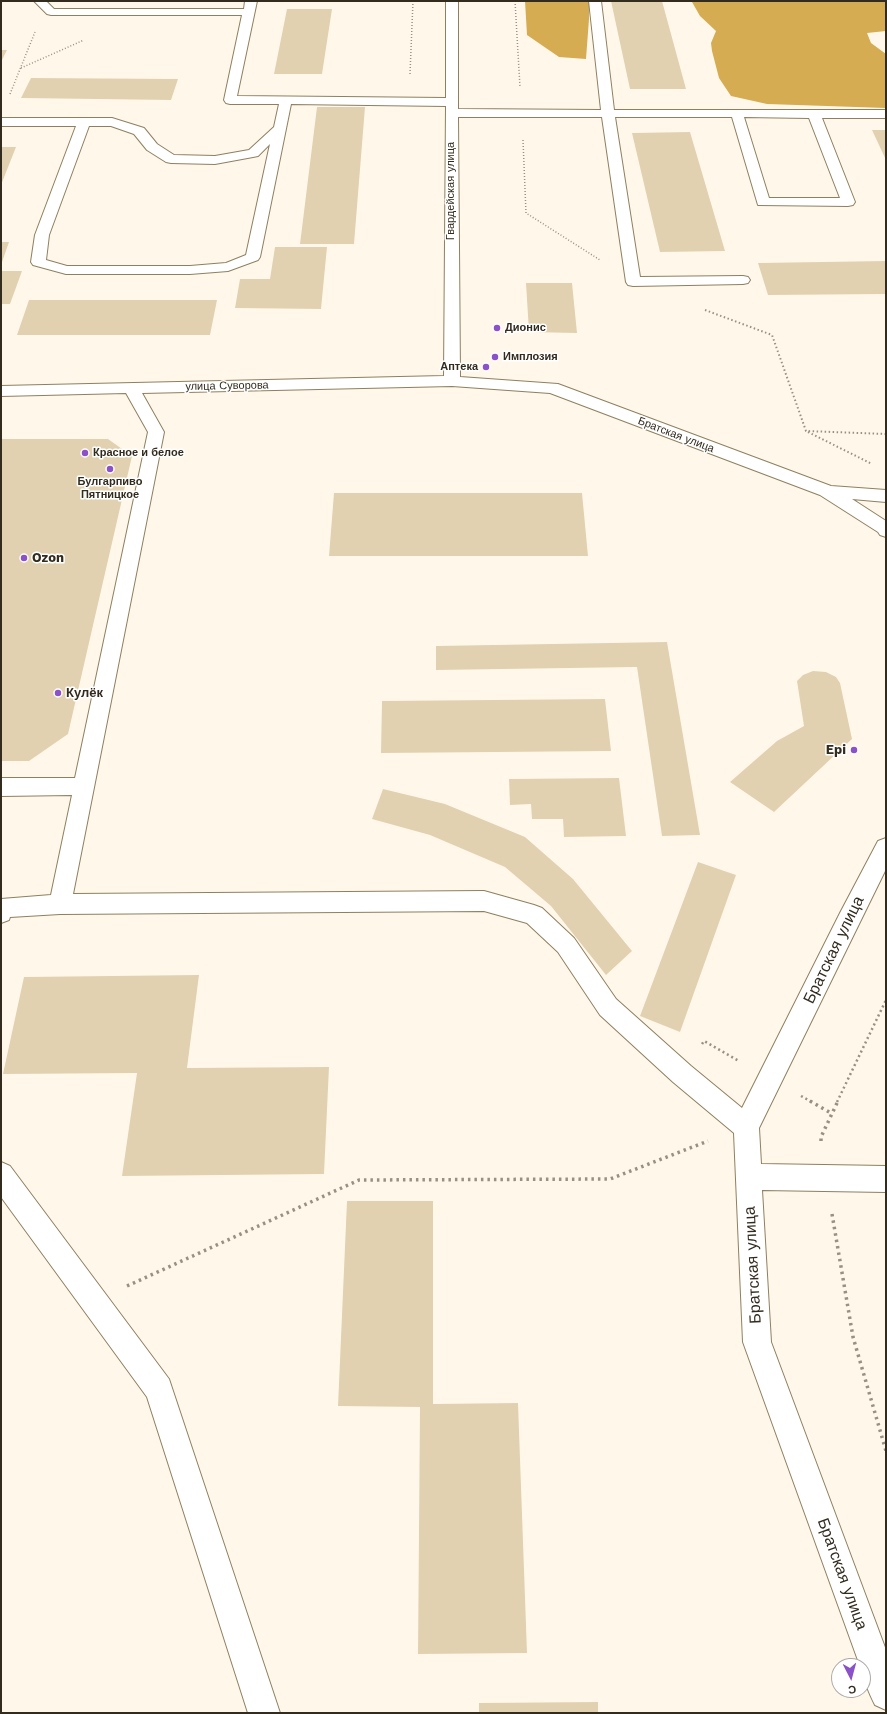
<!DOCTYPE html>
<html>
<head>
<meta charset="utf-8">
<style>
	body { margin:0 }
	#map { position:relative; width:887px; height:1714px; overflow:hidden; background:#fff8ea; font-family:"Work Sans",sans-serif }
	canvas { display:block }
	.frame { position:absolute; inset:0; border:2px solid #322b1e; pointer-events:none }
	.north { position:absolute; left:831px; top:1658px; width:40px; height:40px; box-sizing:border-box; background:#fff; border:1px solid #adaaa5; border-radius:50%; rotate:174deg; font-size:11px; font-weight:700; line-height:16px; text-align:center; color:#322b1e }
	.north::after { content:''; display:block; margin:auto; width:14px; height:18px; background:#8b51c8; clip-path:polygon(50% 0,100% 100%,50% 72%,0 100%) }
</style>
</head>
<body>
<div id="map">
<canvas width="887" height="1714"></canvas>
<div class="frame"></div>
<div class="north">С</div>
</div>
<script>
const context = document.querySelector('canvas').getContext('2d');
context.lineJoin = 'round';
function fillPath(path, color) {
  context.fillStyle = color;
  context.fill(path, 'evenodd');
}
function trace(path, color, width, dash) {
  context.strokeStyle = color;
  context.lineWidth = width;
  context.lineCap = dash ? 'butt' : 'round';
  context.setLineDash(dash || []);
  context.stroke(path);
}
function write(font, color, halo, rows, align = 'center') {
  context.font = font + ' "Work Sans",sans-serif';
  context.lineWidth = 3;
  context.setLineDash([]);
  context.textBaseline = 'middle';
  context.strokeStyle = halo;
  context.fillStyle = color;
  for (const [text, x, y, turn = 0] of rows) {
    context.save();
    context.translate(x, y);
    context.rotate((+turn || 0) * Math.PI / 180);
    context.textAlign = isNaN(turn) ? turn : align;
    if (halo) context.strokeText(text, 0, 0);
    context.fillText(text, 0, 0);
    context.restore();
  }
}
const forest = new Path2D(`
	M525 1H589V19L586 59 559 57 527 35Z
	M689 1H886V31L867 33 871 43 886 54V108L767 104 731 96 719 78 712 51 711 43 716 31 700 16 692 2Z`);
const building = new Path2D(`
	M611 1H662L686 89H630Z
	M287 9H332L322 74H274Z
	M1 50H7L1 62Z
	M31 78 178 79 171 100 21 98Z
	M317 107H365L354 244H300Z
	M872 130H886V160Z
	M690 132 725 251 660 252 632 133Z
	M1 147H16L1 185Z
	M1 242H9L1 265Z
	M275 247H327L321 309 235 308 240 279H270Z
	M886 261V294L768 295 758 263Z
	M1 271H22L10 304H1Z
	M526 283H572L577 333 529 332Z
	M29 300H217L210 335H17Z
	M1 439H108L132 456 68 734 29 761H1Z
	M334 493H582L588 556H329Z
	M667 642 700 835 662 836 637 667 436 670V646Z
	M813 671 826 672 836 677 840 683 852 739 774 812 730 782 777 741 804 726 797 681 803 675Z
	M605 699 611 751 381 753 382 701Z
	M619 778 626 836 564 837 563 819H532L531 804 510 805 509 779Z
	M383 789 445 804 525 837 573 879 632 951 606 975 551 906 505 867 430 835 372 819Z
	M698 862 736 875 680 1032 640 1016Z
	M199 975 187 1068 329 1067 324 1174 122 1176 137 1073 3 1074 24 977Z
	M347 1201H433V1404L518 1403 527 1653 418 1654 420 1407 338 1406Z
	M598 1702V1713H479V1703Z`);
const pathFar3 = new Path2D(`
	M515 1 520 87
	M21 68 84 40
	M410 74 413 1
	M10 94 35 32
	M523 140 526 213 600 260`);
const pathFar2 = new Path2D(`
	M705 310 772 335 806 431 886 434
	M808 432 872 464`);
const pathFar1 = new Path2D(`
	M702 1044 704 1041 739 1061
	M801 1096 812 1102
	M837 1102 886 1000`);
const path = new Path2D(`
	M810 1101 831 1113
	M821 1141V1137L838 1101
	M832 1214 853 1337 886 1451
	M127 1286 359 1180 610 1179 708 1141`);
const minor = new Path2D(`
	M34 1H46L54 9H244L245 1H257L237 96 446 98V1H458V109L601 110 589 1H601L614 110H886V118H822L855 202 853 205 848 206 758 205 732 117H615L640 277 743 276 748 277 750 280 748 283 743 284 633 286 628 285 626 282 602 117H458L460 377 558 384 831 486 886 490V502L852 499 886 521V537L880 535 878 532 820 495 550 393 452 386 142 393 164 432 73 894 484 891 534 905 542 908 574 938 616 999 691 1066 742 1108 840 913 878 841 886 838V869L759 1128 761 1164 886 1166V1192L762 1190 771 1342 886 1650V1710L875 1705C869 1693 863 1680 863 1666H860L743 1342 734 1133 673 1082 600 1015 558 952 527 923 484 911 60 914 10 917 9 920 1 923V899L51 895 72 795 1 796V778H75L148 432 126 393 1 396V386L444 376 446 106 291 104 260 257 258 260 228 271 190 274H66L33 265 31 262 35 235 76 126H1V118H112L144 128 157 144 174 155 215 156 249 150 274 127 279 104H230L226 103 224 100 242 15H51L47 14ZM744 117 809 118 840 198H769ZM89 126H111L134 134 147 150 166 162 171 163 215 164 253 157 258 156 270 144 246 255 226 263 190 266H67L46 260 49 235Z
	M1 1162 10 1166 169 1379 280 1713H248L147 1397 1 1197Z`);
const markers = [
	[497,328,4,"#8b51c8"],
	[495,357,4,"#8b51c8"],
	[486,367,4,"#8b51c8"],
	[85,453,4,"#8b51c8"],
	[110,469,4,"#8b51c8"],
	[24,558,4,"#8b51c8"],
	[58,693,4,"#8b51c8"],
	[854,750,4,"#8b51c8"]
];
const farStreetnames = [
	["Гвардейская улица",451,191,-90],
	["улица Суворова",227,386,-1],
	["Братская улица",676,435,21]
];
const farPoinames = [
	["Дионис",505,328],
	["Имплозия",503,357],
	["Аптека",478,367,"right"],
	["Красное и белое",93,453],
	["Булгарпиво",110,482,"center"],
	["Пятницкое",110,495,"center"]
];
const poiNames = [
	["Ozon",32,558],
	["Кулёк",66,693],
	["Epi",846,750,"right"]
];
const nearStreetnames = [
	["Братская улица",834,950,-64],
	["Братская улица",753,1265,-93],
	["Братская улица",842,1574,70]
];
fillPath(forest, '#d5ac52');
fillPath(building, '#e2d1b0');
trace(minor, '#8e7f60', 2);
trace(pathFar3, '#989183', 1.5, [1, 2]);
trace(pathFar2, '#989183', 2, [1.5, 2.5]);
trace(pathFar1, '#989183', 2.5, [2, 3]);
trace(path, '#989183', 3.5, [2.5, 4]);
fillPath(minor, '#fff');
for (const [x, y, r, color] of markers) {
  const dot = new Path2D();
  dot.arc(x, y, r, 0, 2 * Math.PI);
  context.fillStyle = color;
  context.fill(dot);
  trace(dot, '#fff', 1.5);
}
write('11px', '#322b1e', '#fff', farStreetnames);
write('bold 11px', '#322b1e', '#fff', farPoinames, 'left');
write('bold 13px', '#322b1e', '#fff', poiNames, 'left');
write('16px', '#322b1e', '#fff', nearStreetnames);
</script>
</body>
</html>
